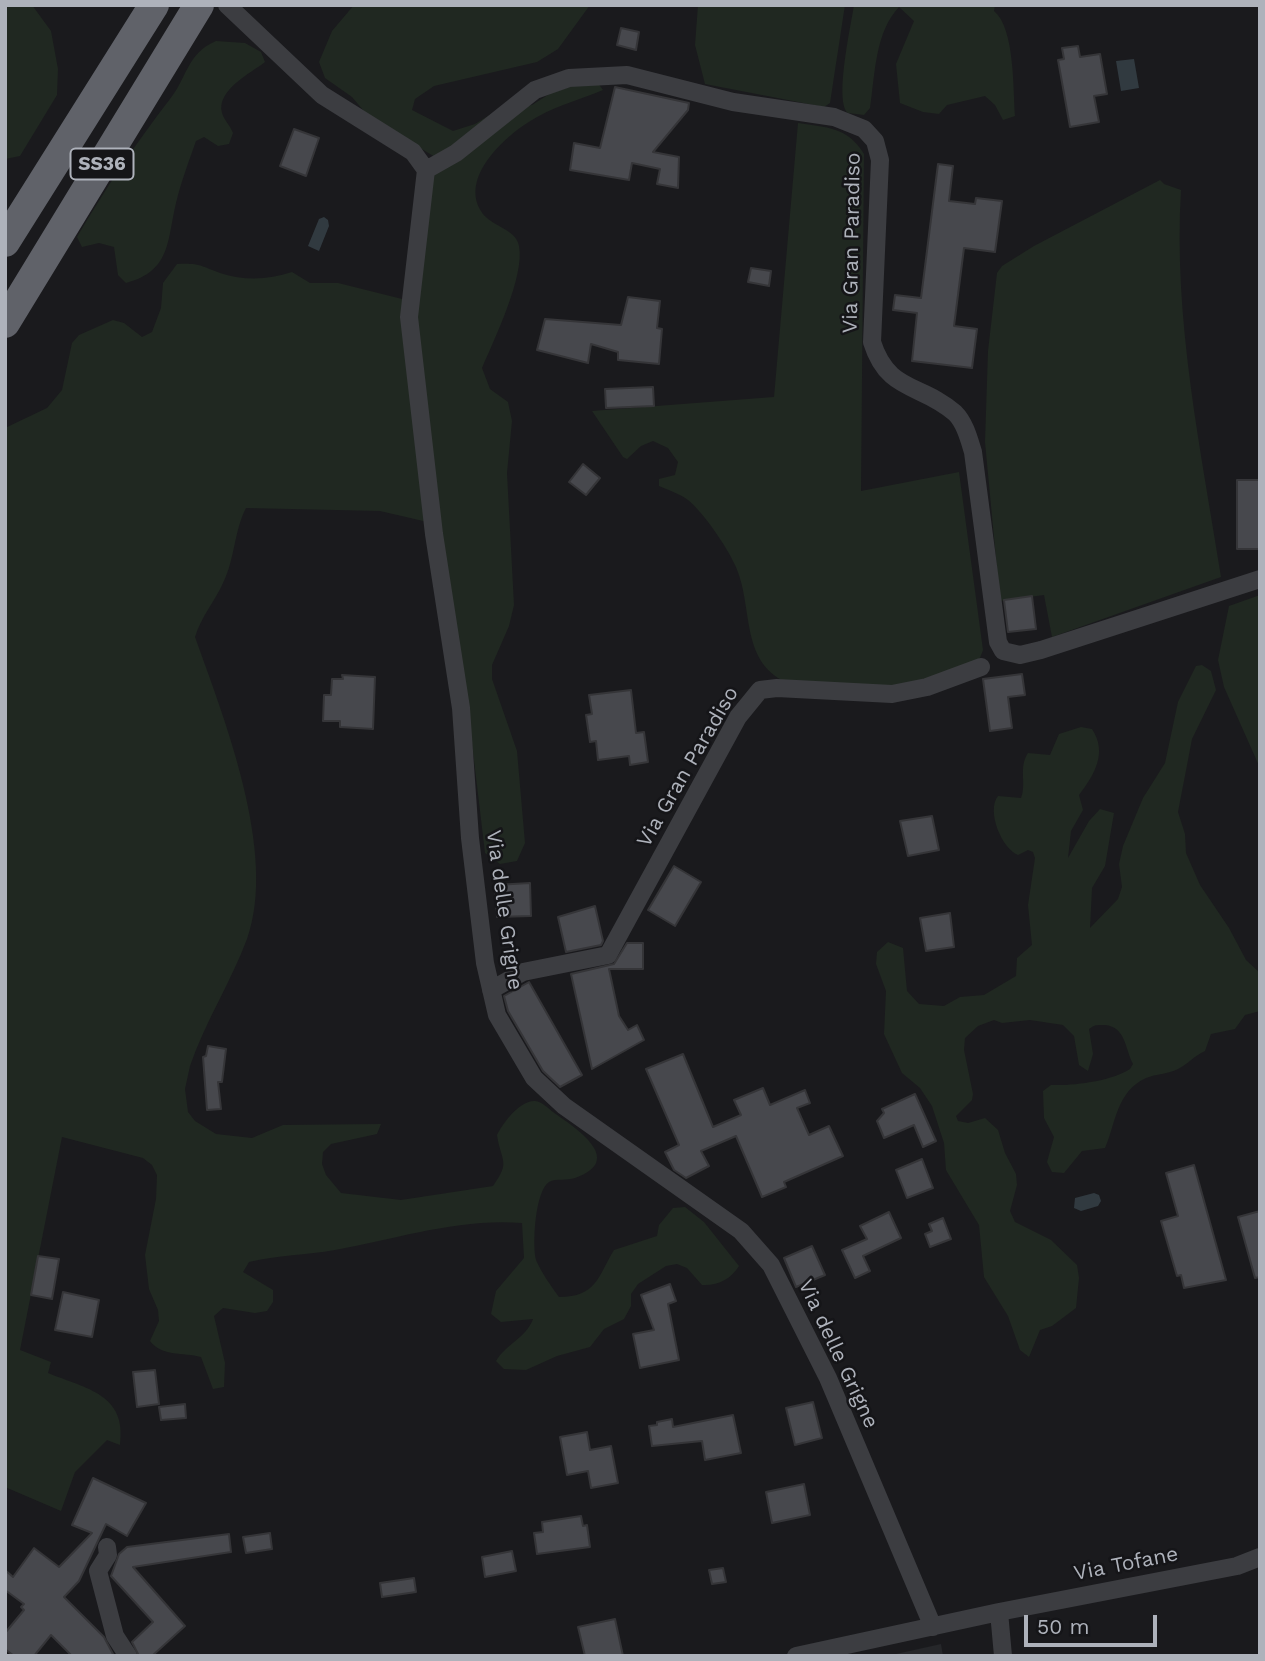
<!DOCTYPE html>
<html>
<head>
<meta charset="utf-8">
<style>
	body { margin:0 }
	#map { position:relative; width:1265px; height:1661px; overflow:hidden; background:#1a1a1d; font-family:"Work Sans",sans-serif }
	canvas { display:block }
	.frame { position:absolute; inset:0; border:7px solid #aeb2bb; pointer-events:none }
	.scale { position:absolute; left:1024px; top:1615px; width:133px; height:32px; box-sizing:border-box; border:4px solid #aeb2bb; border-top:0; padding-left:9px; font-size:21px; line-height:24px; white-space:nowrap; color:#aeb2bb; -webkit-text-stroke:5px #151518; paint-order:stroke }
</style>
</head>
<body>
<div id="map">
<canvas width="1265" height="1661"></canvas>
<div class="frame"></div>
<div class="scale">50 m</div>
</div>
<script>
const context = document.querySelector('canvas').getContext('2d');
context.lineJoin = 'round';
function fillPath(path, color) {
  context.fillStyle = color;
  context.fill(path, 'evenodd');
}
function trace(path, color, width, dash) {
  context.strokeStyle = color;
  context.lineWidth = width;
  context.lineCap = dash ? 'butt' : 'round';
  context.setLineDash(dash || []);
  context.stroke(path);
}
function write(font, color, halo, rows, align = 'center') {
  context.font = font + ' "Work Sans",sans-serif';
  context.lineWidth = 5;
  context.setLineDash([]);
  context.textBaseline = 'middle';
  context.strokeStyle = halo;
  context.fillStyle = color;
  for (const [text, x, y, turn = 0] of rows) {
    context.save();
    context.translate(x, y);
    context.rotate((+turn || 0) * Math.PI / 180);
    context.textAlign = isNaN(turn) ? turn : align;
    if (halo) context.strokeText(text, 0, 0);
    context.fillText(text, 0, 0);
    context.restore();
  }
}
const built = new Path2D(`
	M941 1644 943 1656H887Z`);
const green = new Path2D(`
	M5 5H32L51 31 58 69 57 95 20 156 5 159Z
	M354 5H590L558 49 537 62 434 86 415 99 412 110 453 131 475 124 496 111 532 105 551 93 595 79 603 90C582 99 559 105 539 116 510 131 459 175 481 211 489 226 516 228 519 246 525 276 494 340 482 368L490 389 508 402 512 421 507 473 514 605 509 626 492 665V679L517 751 525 843 517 861 500 864 485 853 466 693 432 523 380 511 246 508C234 531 235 559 223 583 215 601 201 617 195 637 224 718 278 854 247 939 231 982 205 1022 190 1066L185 1089 188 1112 195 1121 216 1134 252 1138 283 1125 381 1124 377 1134 331 1144 323 1152 322 1164 326 1175 341 1193 401 1200 493 1186C511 1161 501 1162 497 1135 503 1123 520 1100 535 1101 542 1102 548 1108 553 1112 574 1127 627 1160 575 1178 567 1181 556 1178 549 1182 535 1191 532 1245 536 1260 541 1272 551 1286 559 1297 597 1297 598 1276 614 1250L657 1236 659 1225 673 1208 685 1207 704 1222 739 1266C731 1279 718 1286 702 1285L687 1268 677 1264 666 1266 638 1284 631 1294V1306L624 1319 604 1329 590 1347 557 1356 526 1370 504 1369 496 1361C506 1344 526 1338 533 1319L501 1322 491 1314 496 1291 524 1258 522 1223C459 1218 396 1239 335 1250 307 1255 277 1255 249 1262L243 1272 273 1290V1302L267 1311 255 1313 223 1308 214 1316 225 1363 224 1387 213 1389 201 1357C183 1352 162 1357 150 1341L159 1321 158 1310 149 1289 145 1255 156 1199 157 1175 152 1165 143 1158 62 1137 20 1350 51 1362 48 1373C87 1389 127 1394 120 1445L107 1440 75 1472 61 1511 5 1487V428L47 408 62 390 72 343 79 335 113 320 124 323 142 337 152 332 161 308 163 283 177 264C201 263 200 266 220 273 245 281 268 280 292 272L310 283H338L410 301 435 157 369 117 352 97 325 78 319 62 332 31Z
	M698 5H845L830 103 824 107 705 84 695 45Z
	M854 5H995L994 11C1015 28 1013 90 1015 116L1003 120 995 105 985 96 947 105 939 114 923 112 900 103 896 64 914 21 899 7C875 32 875 75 870 108L864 115 848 113C834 102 851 25 854 5Z
	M216 41 245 43 261 52 265 62C251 73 216 90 222 113 224 120 230 125 233 133L229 144 218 146 204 137 196 141C189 161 181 182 176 203 167 241 171 271 126 283L118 275 114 247 99 243 82 247 77 237C105 189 136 143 170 99 187 78 187 53 216 41Z
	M798 123C827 128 847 126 864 154L861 491 959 472 983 650 978 663 891 691 786 682C739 661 754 605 735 565 727 547 703 512 688 500 680 494 668 490 659 486V479L675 475 678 462 668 448 653 441 641 446 627 459 623 457 592 411 774 397Z
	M1160 180 1164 184 1181 190C1173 320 1201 449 1221 577L1052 637 1044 595 1000 601 985 442 988 351 997 273 1002 266 1034 246Z
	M1260 595V768L1224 687 1218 660 1229 606Z
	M1202 665 1211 671 1216 690 1192 739 1178 812 1185 834 1186 853 1200 885 1229 928 1246 960 1260 973V1011L1245 1015 1235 1029 1211 1034 1205 1051C1194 1056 1188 1064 1178 1069 1168 1074 1156 1074 1146 1078 1116 1092 1116 1123 1105 1148L1082 1151 1064 1173 1052 1172 1047 1162 1054 1137 1044 1118 1043 1091 1051 1085C1073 1086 1112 1081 1130 1069L1133 1064C1125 1049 1126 1027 1105 1025 1098 1025 1095 1024 1089 1029L1093 1054 1088 1071 1079 1065 1074 1036 1063 1025 1030 1020 1002 1023 994 1020 978 1026 965 1038 964 1050 973 1094 972 1100 956 1116 958 1121 968 1123 985 1118 998 1130 1005 1153 1016 1174 1017 1185 1010 1211 1015 1222 1051 1240 1077 1265 1079 1278 1076 1308 1052 1326 1040 1330 1029 1357 1020 1350 1008 1316 984 1277 979 1225 946 1170 944 1143 932 1106 920 1088 902 1073 884 1034 886 991 876 964 877 952 888 942 903 948 907 991 919 1004 944 1006 960 997 984 995 1016 976 1017 958 1032 945 1028 905 1035 858 1033 852 1028 850 1018 855C1002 849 986 811 998 796L1021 798C1027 783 1018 768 1028 753L1050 755 1059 734 1081 727 1092 729C1108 753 1094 775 1079 795L1083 810 1071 831 1068 858 1089 821 1100 809 1114 813 1105 866 1092 888 1090 928 1118 899 1122 887 1119 864 1123 846 1143 798 1165 763 1178 702 1196 666Z`);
const water = new Path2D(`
	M1134 59 1139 88 1121 91 1116 61Z
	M324 217 328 220 329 226 319 251 308 246 319 219Z
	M1094 1193 1099 1195 1101 1201 1098 1206 1081 1211 1074 1208 1075 1198Z`);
const building = new Path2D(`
	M621 28 639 32 636 50 617 45Z
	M1078 46 1080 57 1100 54 1107 94 1094 96 1099 122 1070 127 1058 60 1064 59 1062 48Z
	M615 87 689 103 688 110 653 152 679 157 678 188 657 184 660 169 632 163 629 180 570 170 574 143 600 148Z
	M294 129 319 138 306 176 280 166Z
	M938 164 953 166 949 201 975 204 976 198 1002 201 995 252 964 248 954 326 977 329 972 368 912 361 917 313 893 310 895 295 921 298Z
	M751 268 771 271 769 286 748 282Z
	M628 297 660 301 657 328 662 329 659 364 618 360V352L591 344 588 363 537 350 545 319 621 325Z
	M653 387 654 406 606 408 605 389Z
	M583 464 600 478 586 495 569 482Z
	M1237 480H1260V549H1237Z
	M1032 596 1036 629 1008 632 1004 600Z
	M1022 674 1025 695 1008 697 1012 728 990 731 983 679Z
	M342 675 375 677 373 729 340 727V721H323L324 695H331L332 679H343Z
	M631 690 636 733 644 732 648 762 630 765 629 756 598 760 596 741 590 742 586 715 592 714 589 695Z
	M932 816 939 850 908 856 900 821Z
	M674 866 701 882 675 926 648 910Z
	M530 883 531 916 497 917 495 885Z
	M595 906 603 941 601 945 566 952 558 917Z
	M950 913 954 947 926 951 920 918Z
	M627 943H643V969H609L619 1016 628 1030 637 1025 644 1040 592 1069 571 974 614 964Z
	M529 982 582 1075 560 1087 543 1071 508 1011 504 996Z
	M208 1046 226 1049 222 1082H218L221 1109 207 1110 203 1057 206 1056Z
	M683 1054 713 1127 741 1115 734 1100 763 1088 770 1105 805 1090 810 1103 797 1108 809 1135 829 1126 843 1156 784 1182 786 1187 762 1197 736 1136 701 1151 709 1166 686 1178 674 1170 665 1152 679 1145 646 1069Z
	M915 1094 936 1141 923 1147 914 1125 884 1138 877 1121 884 1113 882 1109Z
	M922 1159 933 1188 907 1198 896 1170Z
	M1194 1165 1226 1280 1184 1288 1181 1275 1177 1276 1161 1221 1178 1216 1166 1173Z
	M1260 1211V1277L1255 1278 1238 1217Z
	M889 1212 901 1238 863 1256 870 1271 855 1278 842 1250 867 1239 860 1226Z
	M943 1218 951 1239 930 1247 925 1234 932 1231 929 1224Z
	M812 1246 825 1275 796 1287 784 1258Z
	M38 1256 59 1259 52 1299 31 1295Z
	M670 1284 676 1301 668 1304 679 1360 640 1368 633 1334 654 1330 641 1295Z
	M63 1292 99 1300 92 1337 55 1330Z
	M155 1370 159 1404 137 1407 133 1372Z
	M813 1402 822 1438 795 1445 786 1408Z
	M185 1404 186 1418 161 1420 159 1407Z
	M733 1415 741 1453 705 1460 702 1441 652 1446 649 1426 657 1425V1422L672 1419 673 1427Z
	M587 1432 590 1450 611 1446 618 1483 591 1488 588 1471 567 1475 560 1437Z
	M93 1478 146 1503 127 1536 106 1524 79 1581 64 1597 104 1637 114 1656H72L51 1635 34 1656H14L5 1649V1633L24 1610 21 1607 24 1604 5 1590V1570L13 1577 34 1548 59 1567 92 1533 72 1525Z
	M804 1484 810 1515 772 1523 766 1492Z
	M581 1516 583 1526 587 1525 590 1547 537 1554 534 1533 543 1532 542 1522Z
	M270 1533 272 1549 246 1553 243 1537Z
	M229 1534 231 1552 133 1567 185 1626 152 1656H139L132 1642 153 1622 111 1576 119 1554 127 1547Z
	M512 1551 516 1571 485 1577 482 1557Z
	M723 1568 726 1582 712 1584 709 1570Z
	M414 1578 416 1592 382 1597 380 1583Z
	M615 1619 623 1656H585L578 1627Z`);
const minor = new Path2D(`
	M227 5 322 95 413 152 426 170
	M426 170 409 317 434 534 461 708 470 838 485 963 497 1015 534 1078 564 1106 741 1231 771 1265 828 1378 933 1627
	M426 170 456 153 535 90 569 78 627 75 733 102 834 117 864 129 875 141 880 160 872 342C888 393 921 383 955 413 965 423 969 439 973 452L998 642 1003 651 1020 655 1041 650 1260 579
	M491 990 523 972 608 955 738 717 760 690 777 688 892 694 927 687 981 667
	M107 1547 108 1555 98 1571 115 1636 128 1656
	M999 1612 1003 1656
	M796 1656 999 1612 1237 1566 1260 1557`);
const trunk = new Path2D(`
	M5 242 154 5
	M5 323 199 5`);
const shields = [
	[102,164,63]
];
const shieldNames = [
	["SS36",102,164]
];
const streetNames = [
	["Via Gran Paradiso",852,243,-89],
	["Via Gran Paradiso",688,767,-60],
	["Via delle Grigne",504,910,82],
	["Via delle Grigne",838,1354,65],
	["Via Tofane",1126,1564,-11]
];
fillPath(built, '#26272a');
fillPath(green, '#202821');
fillPath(water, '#313a40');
fillPath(building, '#47484d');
trace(building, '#353538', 2);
trace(minor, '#3c3d41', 18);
trace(trunk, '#606269', 30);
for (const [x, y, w] of shields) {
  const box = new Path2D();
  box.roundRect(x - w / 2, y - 15.5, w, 31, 5);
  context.fillStyle = '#151518';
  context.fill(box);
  trace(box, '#aeb2bb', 2);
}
write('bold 19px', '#aeb2bb', null, shieldNames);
write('21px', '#aeb2bb', '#151518', streetNames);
</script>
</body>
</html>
